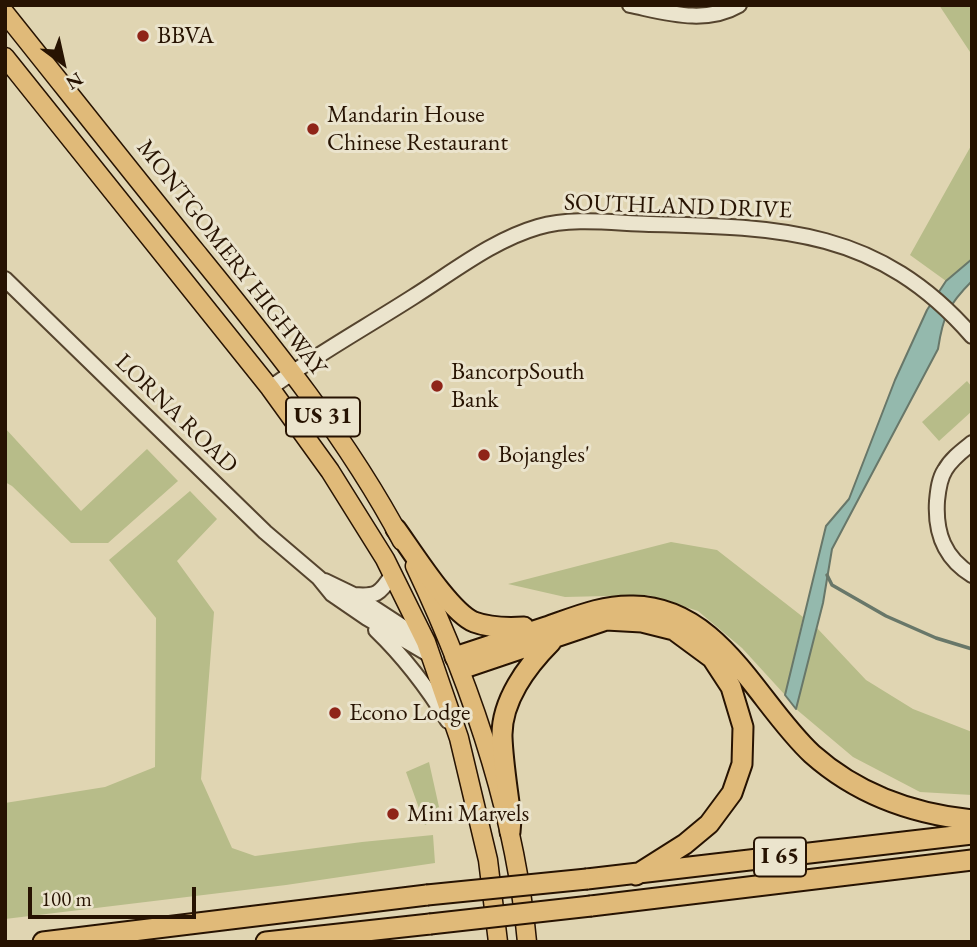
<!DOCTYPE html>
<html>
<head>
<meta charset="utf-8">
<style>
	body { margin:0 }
	#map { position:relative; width:977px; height:947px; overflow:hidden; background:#e0d5b2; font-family:"EB Garamond",serif }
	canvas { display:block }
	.frame { position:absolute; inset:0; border:7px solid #271302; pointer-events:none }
	.north { position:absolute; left:28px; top:28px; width:70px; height:70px; -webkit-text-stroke:5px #ebe4cd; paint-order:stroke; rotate:147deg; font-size:19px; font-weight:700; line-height:28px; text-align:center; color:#271302 }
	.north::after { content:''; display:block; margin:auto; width:24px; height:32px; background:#271302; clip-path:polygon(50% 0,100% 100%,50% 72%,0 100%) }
	.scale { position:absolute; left:28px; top:887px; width:168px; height:32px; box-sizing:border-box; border:4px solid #271302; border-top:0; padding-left:9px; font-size:21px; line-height:24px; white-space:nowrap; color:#271302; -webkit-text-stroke:5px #ebe4cd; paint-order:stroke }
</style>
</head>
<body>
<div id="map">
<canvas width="977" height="947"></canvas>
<div class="frame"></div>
<div class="north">N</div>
<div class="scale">100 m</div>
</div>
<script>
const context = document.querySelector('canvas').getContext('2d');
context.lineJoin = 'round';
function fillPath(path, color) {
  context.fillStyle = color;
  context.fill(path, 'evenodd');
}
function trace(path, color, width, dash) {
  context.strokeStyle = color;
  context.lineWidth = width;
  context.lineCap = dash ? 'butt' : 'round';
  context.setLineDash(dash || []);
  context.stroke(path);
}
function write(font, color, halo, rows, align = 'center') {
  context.font = font + ' "EB Garamond",serif';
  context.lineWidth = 6;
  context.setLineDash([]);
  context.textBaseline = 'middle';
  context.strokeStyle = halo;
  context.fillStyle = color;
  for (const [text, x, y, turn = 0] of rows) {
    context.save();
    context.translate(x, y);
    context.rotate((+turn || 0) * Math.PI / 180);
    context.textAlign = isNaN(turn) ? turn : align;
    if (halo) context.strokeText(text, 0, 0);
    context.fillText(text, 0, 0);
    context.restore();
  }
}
const green = new Path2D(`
	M939 5H972V55Z
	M972 144V259L946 281 910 255Z
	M967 381 972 387V411L939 441 922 422Z
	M5 428 81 511 147 449 178 481 108 543H71L12 486 5 482Z
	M190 491 217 519 177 561 214 612 201 779 232 848 255 856 362 842 433 835 435 863 286 885 5 919V803L105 787 155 767 156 618 109 560Z
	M671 542 717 550 803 617 785 695 742 648 698 611 648 595 565 597 508 584Z
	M817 628 866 680 913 709 972 732V795L920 792 853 757 796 709Z
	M429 762 441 816 425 825 406 772Z`);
const water = new Path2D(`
	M972 259V281C948 305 943 316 938 349L832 549 823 603 796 709 785 695 826 526 849 499 895 380 927 310 946 281Z`);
const stream = new Path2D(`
	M827 575 832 585 886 616 936 638 972 649`);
const minor = new Path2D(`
	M630 5C665 12 705 25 739 5
	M5 279 265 532 319 578 332 594 367 618 430 655
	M270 388C316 355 366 327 413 297 453 272 493 240 538 227 573 217 613 223 649 224 781 227 879 229 972 336
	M972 443C962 451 951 459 945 470 939 479 938 491 937 501 935 533 944 558 972 575
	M325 581 354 595 426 642
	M354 595C376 597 380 594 392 575
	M376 630C405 658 427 687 448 721`);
const major = new Path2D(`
	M5 13C69 93 132 173 197 253 271 344 347 437 402 541
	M5 57 270 388 330 471 385 559 426 642 459 738 488 860 498 942
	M415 566C471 684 515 810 527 942`);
const highway = new Path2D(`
	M396 529C412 551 450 612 474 622 490 628 507 628 524 627
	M455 657C485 647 516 637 546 627 575 617 602 605 633 606 720 607 757 703 812 754 857 794 913 814 972 820
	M461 669 606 620 642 622 674 630 712 658 731 687 743 727 742 764 732 793 709 824 685 844 636 875
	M510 832 511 819C508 792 503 764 502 737 501 701 527 666 551 642
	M587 879 972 834
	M591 906 972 860
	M43 942 427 895
	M266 942 430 924`);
const highwayBridge = new Path2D(`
	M427 895 587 879
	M430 924 591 906`);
const markers = [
	[143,36,7,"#8f2418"],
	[313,129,7,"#8f2418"],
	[437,386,7,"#8f2418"],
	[484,455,7,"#8f2418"],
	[335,713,7,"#8f2418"],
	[393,814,7,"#8f2418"]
];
const shields = [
	[323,417,74],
	[780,857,52]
];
const shieldNames = [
	["US 31",323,417],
	["I 65",780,857]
];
const poiNames = [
	["BBVA",157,36],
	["Mandarin House",327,115],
	["Chinese Restaurant",327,143],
	["BancorpSouth",451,372],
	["Bank",451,400],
	["Bojangles'",498,455],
	["Econo Lodge",349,713],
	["Mini Marvels",407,814]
];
const streetNames = [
	["SOUTHLAND DRIVE",678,207,2],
	["MONTGOMERY HIGHWAY",231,258,52],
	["LORNA ROAD",176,414,44]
];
fillPath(green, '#b7bc89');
fillPath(water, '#94b9ad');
trace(water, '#687769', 2);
trace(stream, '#687769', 3.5);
trace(minor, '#55442e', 18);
trace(major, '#271302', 21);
trace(highway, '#271302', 23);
trace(minor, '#ebe4cd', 14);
trace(major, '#e0ba79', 18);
trace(highway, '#e0ba79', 19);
trace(highwayBridge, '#271302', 23, []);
trace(highwayBridge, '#e0ba79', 19);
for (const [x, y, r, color] of markers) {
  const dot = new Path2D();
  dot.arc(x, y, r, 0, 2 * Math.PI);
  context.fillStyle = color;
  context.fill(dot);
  trace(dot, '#ebe4cd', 2.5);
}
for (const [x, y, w] of shields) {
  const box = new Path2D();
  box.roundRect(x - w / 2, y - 19.5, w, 39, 5);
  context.fillStyle = '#ebe4cd';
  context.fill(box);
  trace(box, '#271302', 2);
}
write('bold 23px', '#271302', null, shieldNames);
write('24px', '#271302', '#ebe4cd', poiNames, 'left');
write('24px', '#271302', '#ebe4cd', streetNames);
</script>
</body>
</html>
